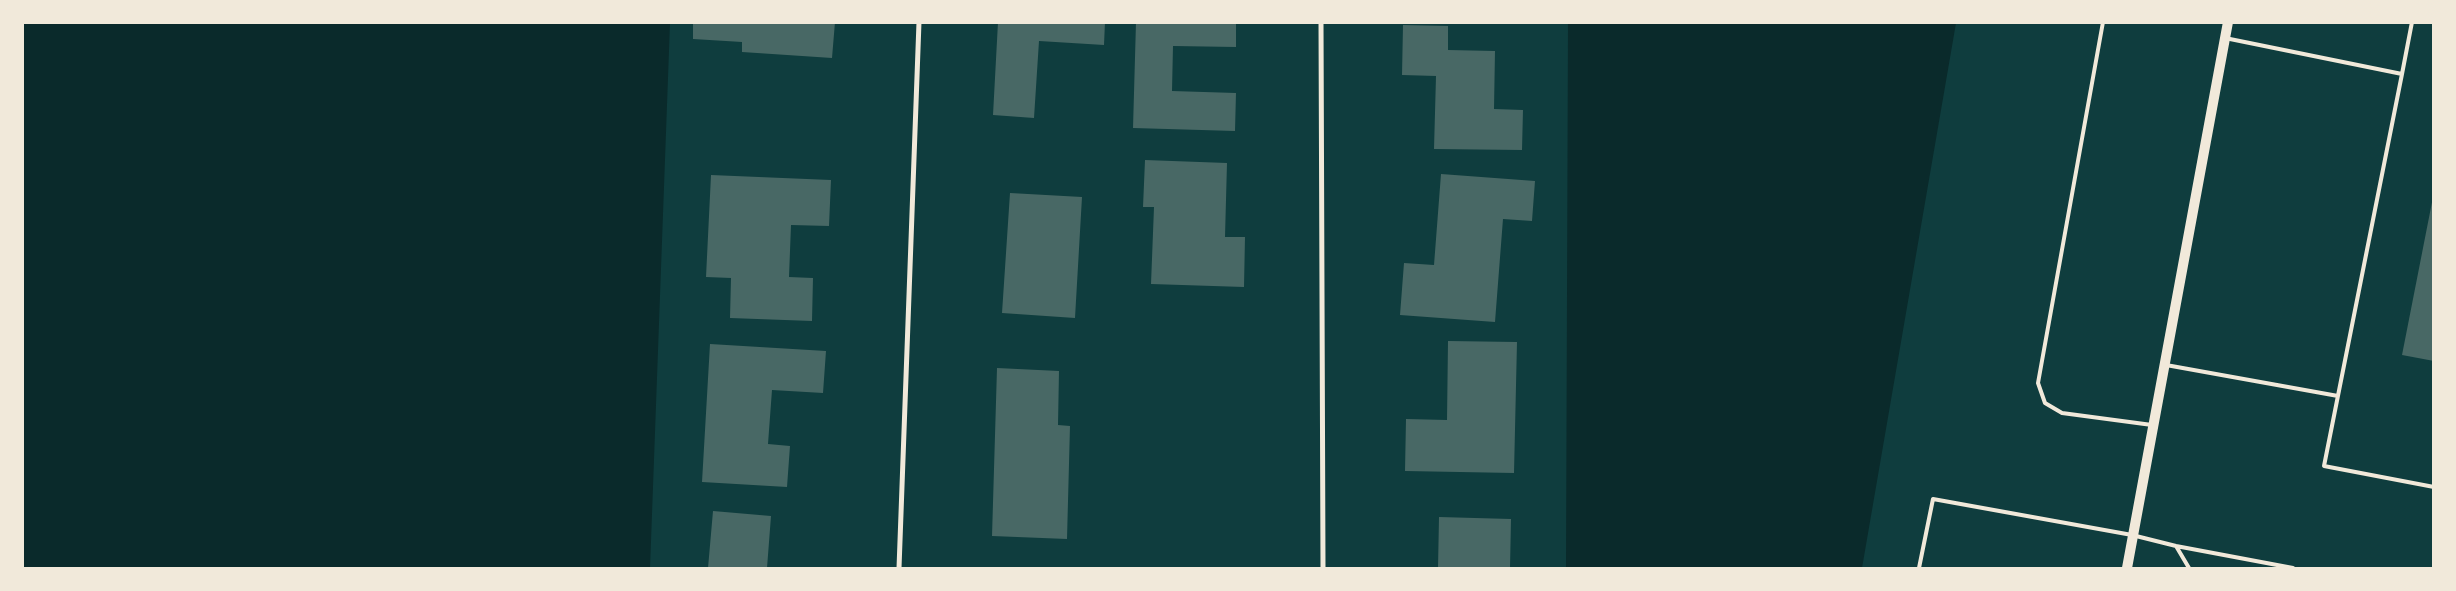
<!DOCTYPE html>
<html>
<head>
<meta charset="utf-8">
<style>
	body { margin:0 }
	#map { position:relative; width:2456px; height:591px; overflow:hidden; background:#0f3d3e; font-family:Cabin,sans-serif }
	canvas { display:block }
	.frame { position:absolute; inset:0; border:24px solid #f1e9da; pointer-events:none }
</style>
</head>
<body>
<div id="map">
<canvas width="2456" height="591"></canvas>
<div class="frame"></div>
</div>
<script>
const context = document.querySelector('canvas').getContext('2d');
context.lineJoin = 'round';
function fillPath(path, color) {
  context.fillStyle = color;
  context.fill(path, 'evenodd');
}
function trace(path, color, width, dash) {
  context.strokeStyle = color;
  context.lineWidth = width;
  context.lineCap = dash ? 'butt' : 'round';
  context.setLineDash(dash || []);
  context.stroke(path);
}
const water = new Path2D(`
	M22 23H670L650 568H23Z
	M1568 23H1956L1862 568H1566Z`);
const building = new Path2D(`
	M693 22H835L832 58 742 52V42L693 39Z
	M998 22H1105L1104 45 1039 41 1034 118 993 115Z
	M1136 22H1236V47L1173 46 1172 91 1236 93 1235 131 1133 128Z
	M1403 25 1448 26V50L1495 51 1494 109 1523 110 1522 150 1434 149 1436 76 1402 75Z
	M1145 160 1227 163 1225 237H1245L1244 287 1151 284 1154 207H1143Z
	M1441 174 1535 181 1532 221 1503 219 1495 322 1400 315 1404 263 1434 265Z
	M711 175 831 180 829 226 791 225 789 277 813 278 812 321 730 318 731 278 706 277Z
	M1010 193 1082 197 1075 318 1002 313Z
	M2433 197H2434V361L2402 355Z
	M1448 341 1517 342 1514 473 1405 471 1406 419 1447 420Z
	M710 344 826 351 823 393 772 390 768 444 790 446 787 487 702 482Z
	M997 368 1059 371 1058 425 1070 426 1067 539 992 536Z
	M713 511 771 516 767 568H708Z
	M1439 517 1511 519 1510 568H1438Z`);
const service = new Path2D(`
	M2103 22 2038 383 2045 403 2062 413 2152 425
	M2225 38 2402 74 2412 22
	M2402 74 2324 466 2434 487
	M2166 365 2338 396
	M2176 546 2189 568
	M1919 568 1933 499 2132 535 2176 546 2293 568`);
const minor = new Path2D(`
	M1321 22 1323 568
	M899 568 919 22`);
const secondary = new Path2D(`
	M2127 568 2228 22`);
fillPath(water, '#0a2a2b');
fillPath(building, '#486865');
trace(service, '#f1e9da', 4);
trace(minor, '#f1e9da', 5);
trace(secondary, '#f1e9da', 10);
</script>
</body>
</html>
